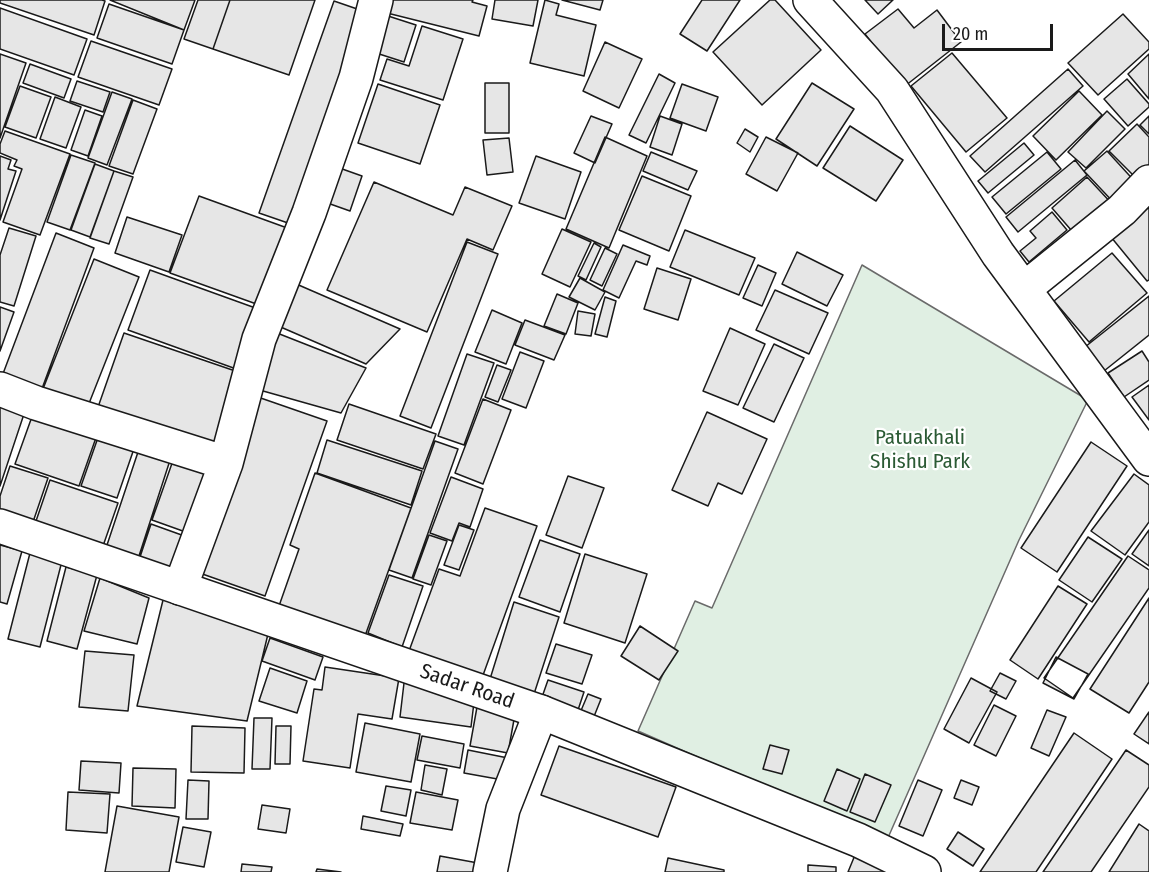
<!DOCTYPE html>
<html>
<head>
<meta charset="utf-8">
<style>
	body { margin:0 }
	#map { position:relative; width:1149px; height:872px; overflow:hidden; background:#fff; font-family:"Fira Sans Condensed",sans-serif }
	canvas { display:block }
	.scale { position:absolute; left:942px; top:24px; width:111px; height:27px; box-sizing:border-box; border:3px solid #1a1a1a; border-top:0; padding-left:8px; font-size:18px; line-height:21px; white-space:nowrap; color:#1a1a1a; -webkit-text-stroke:4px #fff; paint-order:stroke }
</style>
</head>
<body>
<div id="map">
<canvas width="1149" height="872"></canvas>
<div class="scale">20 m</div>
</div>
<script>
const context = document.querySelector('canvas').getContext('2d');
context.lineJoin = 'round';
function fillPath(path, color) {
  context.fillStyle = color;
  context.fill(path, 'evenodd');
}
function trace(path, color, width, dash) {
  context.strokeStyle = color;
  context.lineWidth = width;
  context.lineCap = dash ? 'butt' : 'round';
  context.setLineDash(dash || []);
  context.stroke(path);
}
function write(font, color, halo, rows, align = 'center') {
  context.font = font + ' "Fira Sans Condensed",sans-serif';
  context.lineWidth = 4.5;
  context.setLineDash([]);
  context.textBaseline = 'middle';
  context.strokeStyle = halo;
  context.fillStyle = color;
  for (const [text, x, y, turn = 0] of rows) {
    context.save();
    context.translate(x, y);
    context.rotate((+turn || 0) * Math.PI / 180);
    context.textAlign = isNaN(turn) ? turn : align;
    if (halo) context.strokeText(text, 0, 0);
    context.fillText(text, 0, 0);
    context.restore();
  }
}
const green = new Path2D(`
	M862 265 1088 400 1019 540 887 840 638 731 695 601 712 608Z`);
const building = new Path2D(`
	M0 0H102L105 1 94 35 0 3Z
	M110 0H195L184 30Z
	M198 0H230L213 49 184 39Z
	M230 0H315L289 75 213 49Z
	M386 0H473L472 2 487 6 479 36 383 12Z
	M495 0H538L533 26 492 19Z
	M545 0 559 4 556 15 596 25 584 76 530 63Z
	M562 0H603L600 10Z
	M702 0H740L707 51 680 34Z
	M770 0H775L821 50 762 105 713 52Z
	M865 0H893L878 14Z
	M334 1 363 11 288 223 259 213Z
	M109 4 184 30 172 64 97 38Z
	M0 8 87 39 74 75 0 49Z
	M898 9 914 28 937 10 961 42 905 86 865 34Z
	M1123 14 1149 42V49L1098 95 1068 63Z
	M385 15 416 25 404 62 373 52Z
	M422 26 463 39 443 100 380 80 387 59 409 66Z
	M91 41 172 69 159 105 78 77Z
	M605 42 642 59 619 108 583 91Z
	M952 53 1007 118 966 152 911 86Z
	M0 54 26 63 0 138Z
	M1149 54V99L1128 74Z
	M30 64 71 79 64 98 23 83Z
	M1068 69 1083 86 985 172 970 156Z
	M659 74 675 83 646 143 629 135Z
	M1127 79 1149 104V107L1128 126 1104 99Z
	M77 81 110 92 103 112 70 101Z
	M485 83H509V133H485Z
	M812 83 854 109 817 166 776 139Z
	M378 84 440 105 420 164 358 143Z
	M682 84 718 97 706 131 670 118Z
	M20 86 51 97 36 138 5 127Z
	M1079 91 1102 115 1056 160 1033 136Z
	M112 92 132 99 107 165 88 158Z
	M55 97 81 107 66 148 40 139Z
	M133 100 157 109 133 174 109 166Z
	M85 110 102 116 88 156 71 150Z
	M1107 111 1125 129 1086 168 1068 152Z
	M591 116 612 124 595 163 574 153Z
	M660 116 682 124 672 155 650 147Z
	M1149 116V134L1140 125Z
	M1137 124 1149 137V173L1140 182 1109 151Z
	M850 126 903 160 876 201 823 168Z
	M745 129 758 137 750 152 737 143Z
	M5 131 70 154 40 235 3 222 22 169 14 166 17 160 0 153V144Z
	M605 137 647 156 609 248 566 229Z
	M766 137 798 153 777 191 746 174Z
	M509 138 513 172 487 175 483 140Z
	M1024 143 1034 155 988 193 978 181Z
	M1107 151 1139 186 1117 206 1084 171Z
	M651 152 697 171 688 190 643 171Z
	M1047 152 1061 169 1006 214 992 197Z
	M71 155 95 163 70 230 47 222Z
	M0 156 11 160 8 169 16 171 0 220Z
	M536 156 581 172 565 219 519 203Z
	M1075 160 1087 175 1018 232 1006 217Z
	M95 164 114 171 90 237 71 230Z
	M331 165 362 176 350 211 319 200Z
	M114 171 133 177 109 244 90 238Z
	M642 176 691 196 669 251 619 230Z
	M1087 177 1114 206 1078 238 1052 208Z
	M374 182 453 215 465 187 512 206 493 250 467 239 427 332 327 290Z
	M199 196 290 229 262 306 170 273Z
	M1149 207V280L1147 281 1111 237Z
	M1052 212 1067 230 1029 262 1020 251 1036 238 1030 231Z
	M127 217 182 235 169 272 115 253Z
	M9 228 36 236 14 306 0 302V255Z
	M562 229 591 242 570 287 542 274Z
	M685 230 755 258 739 295 670 267Z
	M56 233 94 248 40 394 1 379Z
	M467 242 498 254 431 428 400 416Z
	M594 243 601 247 586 280 578 276Z
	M623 245 650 256 647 265 636 261 619 298 603 290Z
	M605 248 617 254 602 286 590 280Z
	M797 252 843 275 827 306 782 284Z
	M1112 253 1147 293 1089 342 1054 301Z
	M94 259 139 277 86 411 41 394Z
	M758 265 776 273 762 306 743 298Z
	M657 268 691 279 678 320 644 309Z
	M150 270 261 310 239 370 128 330Z
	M580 278 605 292 595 310 569 297Z
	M294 283 400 329 366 364 276 325Z
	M775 290 828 313 809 354 756 330Z
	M557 294 578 303 566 334 544 326Z
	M1149 296V335L1104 371 1085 347Z
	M605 297 616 301 607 337 595 334Z
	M0 307 14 312 0 351Z
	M492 310 522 323 506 364 475 352Z
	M578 311 595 314 591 336 575 334Z
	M525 320 565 335 554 360 515 345Z
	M730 328 765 344 738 405 703 391Z
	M124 333 247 375 221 452 97 410Z
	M277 333 366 368 341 413 256 389Z
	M774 344 804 358 774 422 743 408Z
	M1142 351 1149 362V380L1124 397 1108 373Z
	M520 352 544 361 526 408 502 399Z
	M467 354 494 363 464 445 438 436Z
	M497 365 511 370 498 402 485 397Z
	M1149 385V420L1132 397Z
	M0 392 28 402 0 486Z
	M252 395 327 421 265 596 191 570Z
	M483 399 511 410 483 484 455 473Z
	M349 404 436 434 423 469 337 440Z
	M34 411 98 432 79 486 15 464Z
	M707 412 767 439 742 494 718 483 708 506 672 490Z
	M101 429 137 440 117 498 81 486Z
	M142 440 173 451 138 559 106 548Z
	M327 440 422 471 411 505 317 473Z
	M435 441 458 449 412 578 389 570Z
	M1091 442 1127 466 1057 572 1021 548Z
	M176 452 217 466 194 535 152 520Z
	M10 466 48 478 33 522 0 512V496Z
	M315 473 411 508 365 636 279 606 299 549 290 545Z
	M1134 474 1149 485V522L1125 555 1091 531Z
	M568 476 604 488 582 548 546 535Z
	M451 477 483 489 470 527 459 523 452 541 430 533Z
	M50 480 118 503 103 546 35 524Z
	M485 508 537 526 482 678 409 651 439 569 460 576Z
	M151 524 190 538 179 570 140 557Z
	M459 525 474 530 459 570 444 565Z
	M1149 530V566L1132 554Z
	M429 535 447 541 431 585 413 579Z
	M1088 537 1122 559 1092 602 1059 580Z
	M540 540 580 554 560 612 519 597Z
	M0 545 22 551 7 604 0 602Z
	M30 553 62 561 40 647 8 639Z
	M585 554 647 574 625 643 564 623Z
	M1128 556 1149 570V588L1073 698 1044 678Z
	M66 567 97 575 77 649 47 641Z
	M389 575 423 586 402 647 368 633Z
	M100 578 149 598 137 644 84 631Z
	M1058 586 1087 604 1038 679 1010 660Z
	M164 596 268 634 247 721 137 706Z
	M1149 598V682L1129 713 1090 689Z
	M514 602 559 617 534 694 490 679Z
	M640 626 678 651 659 680 621 656Z
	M270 638 323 657 315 680 262 661Z
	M556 644 592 655 582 684 546 673Z
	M85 651 134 655 128 711 79 707Z
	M1056 657 1088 674 1074 699 1043 683Z
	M325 667 399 678 392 719 358 714 350 768 303 761 314 689 322 690Z
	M270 668 307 681 297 713 259 701Z
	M1000 673 1016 681 1006 699 990 691Z
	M971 678 997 692 969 743 944 729Z
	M548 680 584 692 577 713 541 700Z
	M404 683 475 694 471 727 400 717Z
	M588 694 601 699 593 719 580 713Z
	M994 705 1016 716 996 756 974 745Z
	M477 707 515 714 508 753 470 746Z
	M1047 710 1066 717 1049 756 1031 748Z
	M1149 712V744L1134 734Z
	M254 718H272L270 769H252Z
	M365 723 420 734 411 782 356 772Z
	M192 726 245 728 244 773 191 772Z
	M276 726H291L290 764H275Z
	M1074 733 1112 759 1036 872H980Z
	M422 736 464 744 460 768 417 760Z
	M770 745 789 750 782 774 763 769Z
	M559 746 676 787 658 837 541 795Z
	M468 750 508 758 503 780 464 773Z
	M1126 750 1149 765V787L1091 872H1043Z
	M81 761 121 763 119 793 79 790Z
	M425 765 447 769 442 795 421 790Z
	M133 768 176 769 175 808 132 806Z
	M837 769 860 779 847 811 824 801Z
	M865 774 891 785 875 822 850 812Z
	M188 780 209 781 208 819H186Z
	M918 780 942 790 923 836 899 826Z
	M961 780 979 787 972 805 954 798Z
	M386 786 411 790 406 816 381 811Z
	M68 792 110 794 107 833 66 830Z
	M416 792 458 800 452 830 410 823Z
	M262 805 290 809 286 833 258 829Z
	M117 806 179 817 169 872H105Z
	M363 816 403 824 400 836 361 829Z
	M1139 824 1149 831V872H1109Z
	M183 827 211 832 204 867 176 862Z
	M958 832 984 849 973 866 947 849Z
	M855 855 897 872H848Z
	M440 856 478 863 477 872H437Z
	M668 858 724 870V872H665Z
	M242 864 272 867 271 872H241Z
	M808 865 836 867V872H808Z
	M317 869 341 872H316Z`);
const minor = new Path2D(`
	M810 0 892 90 998 254 1149 459
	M1024 289 1122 210 1149 182
	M0 389 36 403 226 463
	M180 588 226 463 259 339 309 213 356 78 376 0
	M490 872 503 809 541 712`);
const tertiary = new Path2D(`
	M0 526 541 712 858 840 924 872`);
const parkNames = [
	["Patuakhali",920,438],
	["Shishu Park",920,462]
];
const streetNames = [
	["Sadar Road",467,687,19]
];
fillPath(green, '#e0efe3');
trace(green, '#6a6a6a', 1.5);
fillPath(building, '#e6e6e6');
trace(building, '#1a1a1a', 1.5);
trace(minor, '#1a1a1a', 36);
trace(tertiary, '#1a1a1a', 36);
trace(minor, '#fff', 33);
trace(tertiary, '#fff', 33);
write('21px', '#2b5a34', '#fff', parkNames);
write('21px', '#1a1a1a', '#fff', streetNames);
</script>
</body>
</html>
